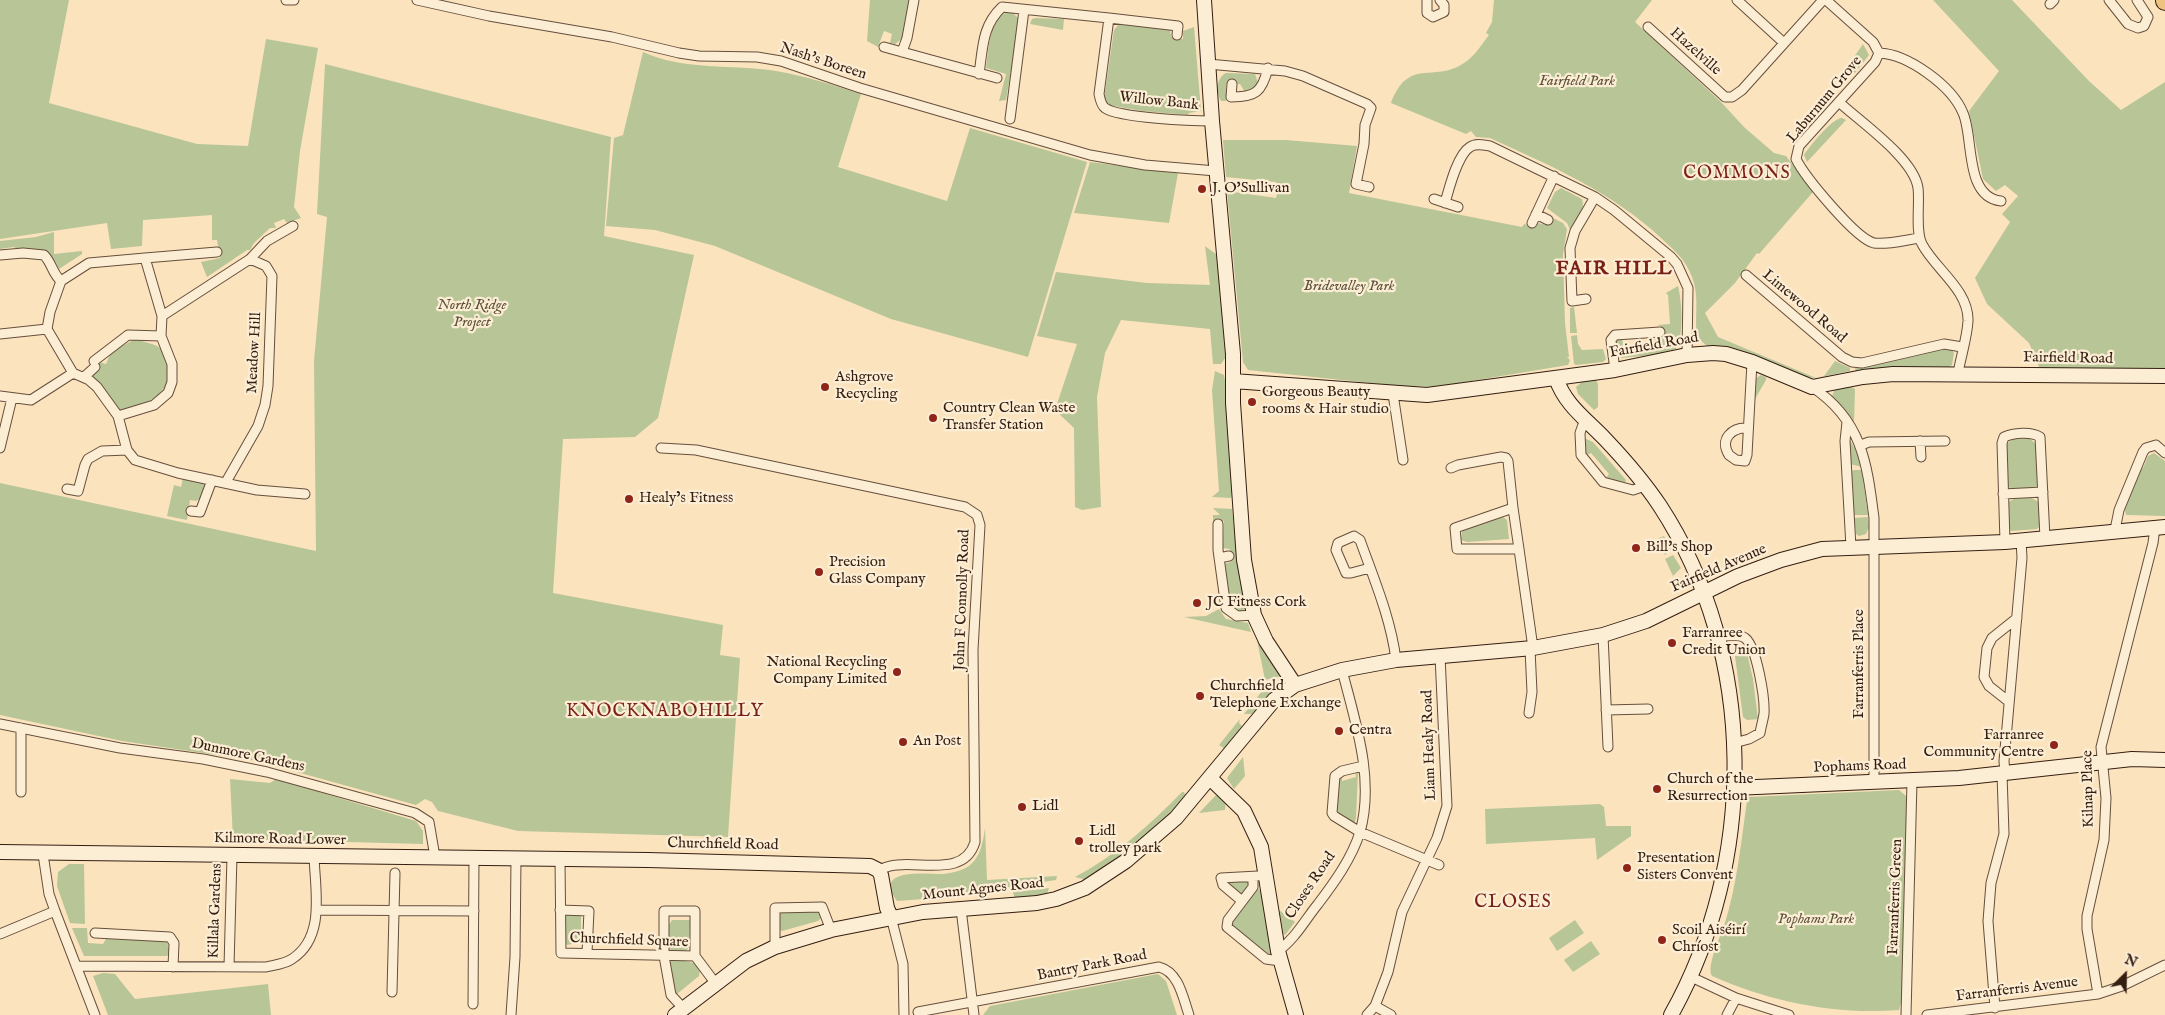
<!DOCTYPE html>
<html>
<head>
<meta charset="utf-8">
<style>
	body { margin:0 }
	#map { position:relative; width:2165px; height:1015px; overflow:hidden; background:#fbe3be; font-family:"IM FELL English",serif }
	canvas { display:block }
	.north { position:absolute; left:2100px; top:950px; width:50px; height:50px; -webkit-text-stroke:4px #fcedd5; paint-order:stroke; rotate:23deg; font-size:14px; font-weight:700; line-height:20px; text-align:center; color:#341e11 }
	.north::after { content:''; display:block; margin:auto; width:18px; height:22px; background:#341e11; clip-path:polygon(50% 0,100% 100%,50% 72%,0 100%) }
</style>
</head>
<body>
<div id="map">
<canvas width="2165" height="1015"></canvas>
<div class="north">N</div>
</div>
<script>
const context = document.querySelector('canvas').getContext('2d');
context.lineJoin = 'round';
function fillPath(path, color) {
  context.fillStyle = color;
  context.fill(path, 'evenodd');
}
function trace(path, color, width, dash) {
  context.strokeStyle = color;
  context.lineWidth = width;
  context.lineCap = dash ? 'butt' : 'round';
  context.setLineDash(dash || []);
  context.stroke(path);
}
function write(font, color, halo, rows, align = 'center') {
  context.font = font + ' "IM FELL English",serif';
  context.lineWidth = 4.5;
  context.setLineDash([]);
  context.textBaseline = 'middle';
  context.strokeStyle = halo;
  context.fillStyle = color;
  for (const [text, x, y, turn = 0] of rows) {
    context.save();
    context.translate(x, y);
    context.rotate((+turn || 0) * Math.PI / 180);
    context.textAlign = isNaN(turn) ? turn : align;
    if (halo) context.strokeText(text, 0, 0);
    context.fillText(text, 0, 0);
    context.restore();
  }
}
const green = new Path2D(`
	M0 0H69L49 103 197 144 248 146 266 39 318 48 300 151 294 207 301 218 287 223 284 219 274 223 276 228H270L254 243 250 250H247L207 277 201 262 220 258 217 240H212V215L143 220 142 246 111 249 107 223 0 239Z
	M870 0H911L903 38 895 44 890 43 892 34 884 31 878 47 867 41Z
	M1494 0H1652L1635 22 1721 102 1744 127 1774 153 1786 156 1813 192 1759 254 1757 253 1735 283 1705 313 1718 337 1816 378 1824 376 1835 361 1850 368V371L1816 378 1807 377 1738 349 1707 346 1697 337C1694 317 1700 297 1692 277 1686 260 1674 250 1661 238 1612 192 1551 166 1490 138L1476 137 1471 131 1466 134 1391 103C1409 56 1433 84 1464 63 1474 57 1482 44 1489 35L1486 33 1492 22Z
	M1933 0H2012L2089 81 2121 110 2165 82V368L2040 369 2029 343 1987 304 1975 278 2010 222 2002 214 2018 196 2005 185 1996 191 1983 179 1969 111 1999 71Z
	M1012 12 1019 19V24L1006 100 999 101 1006 74 986 68C989 51 988 11 1012 12Z
	M1036 18 1064 19 1063 30 1030 24 1032 19Z
	M1119 24 1167 28 1170 29 1171 37 1183 39V31L1194 27 1201 111 1189 113 1188 115 1142 111 1109 105 1105 99V92L1114 30Z
	M1863 44 1869 55 1855 73 1847 67Z
	M643 52C685 71 732 64 776 71 805 76 833 85 861 94L838 167 947 201 970 128 1087 162 1028 357 891 319 715 246 655 230 606 226 614 138 623 135Z
	M325 64 611 137 604 236 694 255 658 418 635 437 563 439 553 593 723 625 720 655 740 658 728 837 518 831 438 811 432 802 425 799 416 805 257 761 122 741 0 715V483L316 551 314 361 327 217 317 214Z
	M1226 73 1255 74 1258 83 1254 90 1245 92 1240 84H1226V101H1221C1216 92 1216 78 1226 73Z
	M1842 118 1846 120 1807 162 1804 155C1810 146 1832 118 1842 118Z
	M1223 140H1286L1357 146 1349 193 1522 227 1524 224 1534 227 1538 223 1547 225 1551 217 1563 223 1567 229 1563 255 1565 323 1569 357H1567L1570 360 1568 365 1435 387 1398 386 1248 370 1243 362 1227 191 1276 198 1279 186 1276 185V182L1226 177Z
	M1090 162 1178 173 1169 223 1074 213Z
	M1561 188 1582 199C1586 211 1577 222 1571 232L1567 223 1547 208 1555 192Z
	M54 232V254L82 251V254L59 269 61 275C41 254 53 247 16 249L14 247 0 249V241L36 237Z
	M1205 246 1217 255 1226 357 1221 364H1213L1210 329 1121 320 1105 353 1097 397 1101 507 1082 510 1075 507 1074 428 1055 410 1077 344 1037 336 1056 272 1147 283 1210 285Z
	M1678 286C1682 301 1684 336 1676 349L1653 355 1621 358 1620 354 1616 353 1615 344 1618 338 1622 339 1624 348 1653 345 1655 338 1661 337V326L1657 325 1670 324 1668 295 1666 293Z
	M1574 307 1577 333H1570V308Z
	M1577 335 1578 344 1582 350 1603 349 1606 359 1603 362 1576 365 1574 364 1571 336Z
	M137 338C144 344 154 342 161 349 166 354 167 361 168 367 172 396 144 405 121 411L92 376 98 362 106 364 111 352Z
	M1944 348 1951 349 1954 353 1952 365 1947 368 1856 373 1855 368Z
	M1215 371 1224 375 1225 381 1232 490 1231 498 1212 497 1219 491 1212 390Z
	M1761 375 1766 377V380L1755 399V379Z
	M1596 380 1598 384V407L1594 410 1578 394 1576 387 1583 381Z
	M1850 386 1855 389 1854 423 1832 396 1835 389Z
	M1584 438 1593 442 1626 480 1624 485 1605 479 1609 474 1591 453 1585 456Z
	M2029 438 2038 446 2039 484 2036 488 2011 489 2008 486 2006 446C2011 437 2019 439 2029 438Z
	M1849 439 1858 453 1862 467 1850 464Z
	M2154 453 2165 461V516L2126 515 2124 506 2140 467 2143 468 2148 456Z
	M1854 470H1862L1868 515H1852V471Z
	M183 478 207 484 204 496 196 501 190 500 187 520 167 516 174 485 181 487Z
	M2030 497 2040 503 2041 525 2037 529 2011 531 2008 526V502L2016 498Z
	M1213 508 1232 509 1238 564 1246 608 1240 612 1234 611 1229 604 1224 564 1231 562 1230 549 1223 548 1224 521H1213V515H1220Z
	M1503 517 1507 520 1509 539 1467 542 1461 540 1462 532 1466 528Z
	M1868 517 1869 527 1866 534 1859 536 1856 534 1854 518Z
	M1664 536 1671 549 1665 555 1657 541 1659 538Z
	M1673 555 1681 568 1673 576 1665 559Z
	M1219 609 1226 619 1248 623 1251 632 1184 617 1206 616Z
	M1257 640 1281 676 1265 680Z
	M1747 653 1753 679 1758 719 1747 720 1743 717 1735 656Z
	M1280 681 1281 684 1252 714H1244L1266 686Z
	M1240 719 1239 723 1242 726 1225 749 1219 745Z
	M1243 757 1245 776 1234 789 1227 778Z
	M1355 770 1358 772 1356 817 1355 822H1352L1336 813 1339 778 1342 775V781L1356 777Z
	M230 779 270 783 276 779 416 821 423 831V844L233 839Z
	M1899 790 1906 796 1907 805 1902 999 1899 1010C1835 1015 1771 1002 1712 976 1706 967 1720 937 1724 926 1737 886 1741 842 1747 801L1749 797Z
	M1182 792H1184L1186 797 1146 841 1087 880 1075 877C1115 856 1150 825 1182 792Z
	M1216 795 1226 801 1225 810 1199 813Z
	M1600 804 1604 807 1606 826H1631V836L1597 860 1595 838 1486 844 1485 809Z
	M985 828 987 880 1057 876 1056 880 995 889 978 895 897 901C872 867 926 874 943 874 952 873 961 871 969 866 981 857 983 841 985 828Z
	M69 864H84L85 924 70 923 57 886 58 872Z
	M1248 879 1251 882 1240 896 1225 882Z
	M1049 888 1047 894 1015 900 1013 892Z
	M1259 889 1261 892 1272 954 1270 955 1232 926V921L1252 894Z
	M1279 910 1295 922 1285 935 1283 934Z
	M819 911 822 917 818 921 782 931 778 929 779 914 782 912Z
	M568 912 581 915V942L567 945 565 942V915Z
	M672 920H690L689 947 686 951 671 950 669 948V925Z
	M1575 920 1584 933 1557 951 1549 938Z
	M72 928H87L88 943 103 944 106 939 159 940 167 942 170 953 167 956H84Z
	M1591 941 1600 954 1573 972 1564 960Z
	M675 959 694 963 700 970 699 976 677 994H674L671 965 668 963Z
	M103 973 115 974 135 999 268 984 271 1015H108L93 976Z
	M1158 974 1166 981 1177 1015H983L990 1006Z`);
const street = new Path2D(`
	M286 0H294
	M417 0 489 16 612 37 679 53 699 56 757 57 781 61 860 88 1090 155 1145 165 1216 171
	M1427 0V13L1433 17 1444 12V5L1440 0
	M1737 0 1784 43
	M1826 0 1873 42 1879 53
	M2109 0 2128 24 2138 28 2144 26 2148 17 2137 0
	M2050 4 2054 0
	M1648 27 1725 97H1732L1742 90 1823 0
	M1177 35 1178 26 1109 18 1099 94C1100 99 1101 105 1105 108 1119 118 1193 121 1212 121
	M884 47 997 78
	M902 52 907 38 914 0
	M1879 53 1875 62 1799 146 1796 159C1805 177 1856 239 1874 243 1888 245 1905 240 1920 238
	M1879 53C1908 54 1952 86 1963 113 1974 137 1964 197 2001 201
	M1208 64 1285 71 1303 76 1367 104 1371 108 1365 125 1364 144 1356 184 1369 187
	M979 74C983 47 982 26 1002 7L1109 18
	M1232 84 1231 97C1256 97 1262 92 1268 68
	M1840 103C1862 123 1914 159 1918 188 1920 203 1915 232 1922 244 1935 269 1969 290 1968 321 1967 338 1961 356 1958 373
	M1010 119 1024 10
	M1434 199 1458 207
	M1445 203C1449 189 1457 155 1470 147 1476 143 1483 145 1490 146L1595 197 1614 210 1671 257 1677 264 1688 288 1687 355
	M1536 214 1548 220
	M1532 223 1554 176
	M0 255 23 253 44 255C52 263 52 273 61 281L50 312 47 329 0 334
	M145 258 217 252
	M250 259 267 241 293 226
	M1746 275 1842 357 1852 362 1862 363 1944 344 1962 347
	M61 281 89 263 145 258 162 316 161 336 172 364V382L168 393 154 405 118 416
	M1586 299 1572 301 1570 248 1575 231 1595 197
	M162 316 250 259 266 266 272 276 268 386 265 405 258 426 226 482
	M47 329 73 373 89 380 97 387 118 416 127 450 135 460 178 473 257 490 305 494
	M94 361 128 335 161 336
	M1615 370 1611 340 1615 335 1660 332
	M84 377 95 367
	M1812 387C1862 420 1867 463 1874 518V782
	M1393 394 1403 460
	M0 396 31 400 73 373
	M1585 419 1580 433 1581 455 1603 482 1633 490 1645 486
	M1847 422 1845 441 1851 547
	M1748 428C1732 427 1719 439 1729 455L1736 460 1745 461 1747 455 1752 362
	M1920 441 1921 457
	M1861 445 1869 442 1945 441
	M0 448 12 398
	M661 448 696 450 965 507 977 515 980 525 973 650 975 842C965 876 924 862 897 865 891 865 884 868 878 870
	M1451 468 1458 465 1501 457 1506 458 1508 461 1513 508 1455 528 1457 549H1519L1533 648
	M67 489 78 491 85 465 88 459 102 451 127 450
	M2003 494 2043 492
	M1513 508 1519 549
	M191 511 200 512 212 480
	M1218 524V550L1226 608 1237 616 1254 615
	M2115 530 2119 510 2143 452 2146 448 2156 445 2165 453
	M2005 542 2002 443 2004 437C2013 433 2031 431 2040 437L2045 538
	M1219 558 1229 556
	M1370 568 1351 573H1346L1336 550 1338 543 1354 536 1360 540C1374 579 1391 619 1396 660
	M1603 635 1608 747
	M1718 637C1727 636 1738 633 1745 638 1757 647 1765 699 1764 714 1763 720 1761 727 1760 733L1749 739 1734 743
	M2008 701 1989 686 1984 677 1987 648 1992 638 2017 618
	M1606 710 1648 709
	M1529 713 1532 692 1530 649
	M0 724 120 748 203 759 267 772 415 813 429 822 435 857
	M1363 766 1342 771 1335 776 1332 813 1334 816 1360 832 1439 865
	M2005 774 2004 761 2022 558 2021 540
	M21 792V728
	M43 854 49 894 55 911 95 1015
	M560 859 561 953 695 956 716 984
	M1253 877V887L1228 920 1227 927 1266 959 1280 961
	M1242 901 1223 885 1221 878 1258 876
	M961 909 974 1015
	M316 910 474 911
	M560 910 589 911 587 953
	M891 917 903 964 904 1015
	M95 933 170 937 174 943 173 967
	M0 934 55 911
	M775 947V908L822 907 831 930
	M1278 951C1295 939 1305 920 1318 904 1334 883 1352 858 1360 832 1375 779 1355 721 1342 670
	M76 966 266 967C274 965 285 964 292 959 326 937 315 890 314 856
	M229 967 232 856
	M1689 976 1736 998 1789 1015
	M392 992 395 873
	M2098 994 2087 929V916L2104 840 2106 798 2101 747 2153 543 2155 527
	M473 1004 474 858
	M1375 1006 1391 1015
	M683 1008 671 995 664 956V911H695V956
	M1995 1008 1988 921 1991 883 2004 834 2002 774
	M918 1012 1159 967C1179 972 1183 998 1189 1015
	M511 1015 515 957 516 858
	M1367 1015 1375 1006 1388 972 1402 912 1437 838 1447 806 1440 656
	M1727 1015 1736 998
	M1906 1015 1912 781
	M1927 1015 2098 994 2122 986 2165 965`);
const secondary = new Path2D(`
	M1204 0 1212 121 1233 354V403L1244 560 1254 615 1266 641 1295 685
	M1556 378C1565 405 1586 419 1605 439 1625 460 1644 482 1660 506 1758 656 1757 861 1671 1015
	M1233 381 1427 395 1615 370 1687 355 1713 353 1726 354 1752 362 1812 387 1863 377 1893 374 2165 376
	M1210 778 1244 811 1261 847 1278 951 1296 1015
	M1734 788 1959 778 2132 759 2165 760
	M0 852 648 860 870 866 878 870 881 875 887 908 891 917
	M675 1015 746 961 775 947 831 930 923 912 1037 903 1056 899 1085 888 1126 861 1176 818 1274 700 1295 685 1342 670 1396 660 1533 648 1603 635 1646 621 1738 576 1781 560 1822 549 2005 542 2165 527`);
const highway = new Path2D(`
	M2165 0V1`);
const markers = [
	[1202,189,5,"#8f2418"],
	[825,387,5,"#8f2418"],
	[1252,402,5,"#8f2418"],
	[933,418,5,"#8f2418"],
	[629,499,5,"#8f2418"],
	[1636,548,5,"#8f2418"],
	[819,572,5,"#8f2418"],
	[1197,603,5,"#8f2418"],
	[1672,643,5,"#8f2418"],
	[897,672,5,"#8f2418"],
	[1200,696,5,"#8f2418"],
	[1339,731,5,"#8f2418"],
	[903,742,5,"#8f2418"],
	[2054,745,5,"#8f2418"],
	[1657,789,5,"#8f2418"],
	[1022,807,5,"#8f2418"],
	[1079,841,5,"#8f2418"],
	[1627,868,5,"#8f2418"],
	[1662,940,5,"#8f2418"]
];
const streetNames = [
	["Hazelville",1695,52,42],
	["Nash's Boreen",823,62,18],
	["Laburnum Grove",1825,100,-50],
	["Willow Bank",1159,102,6],
	["Limewood Road",1804,307,40],
	["Fairfield Road",1654,346,-10],
	["Meadow Hill",255,353,-87],
	["Fairfield Road",2068,359,1],
	["Fairfield Avenue",1719,569,-23],
	["John F Connolly Road",963,600,-88],
	["Farranferris Place",1860,664,-90],
	["Liam Healy Road",1430,745,-92],
	["Dunmore Gardens",248,756,12],
	["Pophams Road",1860,767,-2],
	["Kilnap Place",2089,789,-91],
	["Kilmore Road Lower",280,840,1],
	["Churchfield Road",723,845,1],
	["Closes Road",1311,886,-56],
	["Mount Agnes Road",983,890,-6],
	["Farranferris Green",1896,897,-88],
	["Killala Gardens",216,911,-88],
	["Churchfield Square",629,941,2],
	["Bantry Park Road",1092,966,-11],
	["Farranferris Avenue",2017,990,-7]
];
const parkNames = [
	["Fairfield Park",1577,82],
	["Bridevalley Park",1349,287],
	["North Ridge",472,306],
	["Project",472,323],
	["Pophams Park",1816,920]
];
const poiNames = [
	["J. O'Sullivan",1212,189],
	["Ashgrove",835,378],
	["Recycling",835,395],
	["Gorgeous Beauty",1262,393],
	["rooms & Hair studio",1262,410],
	["Country Clean Waste",943,409],
	["Transfer Station",943,426],
	["Healy’s Fitness",639,499],
	["Bill's Shop",1646,548],
	["Precision",829,563],
	["Glass Company",829,580],
	["JC Fitness Cork",1207,603],
	["Farranree",1682,634],
	["Credit Union",1682,651],
	["National Recycling",887,663,"right"],
	["Company Limited",887,680,"right"],
	["Churchfield",1210,687],
	["Telephone Exchange",1210,704],
	["Centra",1349,731],
	["Farranree",2044,736,"right"],
	["Community Centre",2044,753,"right"],
	["An Post",913,742],
	["Church of the",1667,780],
	["Resurrection",1667,797],
	["Lidl",1032,807],
	["Lidl",1089,832],
	["trolley park",1089,849],
	["Presentation",1637,859],
	["Sisters Convent",1637,876],
	["Scoil Aiséirí",1672,931],
	["Chríost",1672,948]
];
const quarterNames = [
	["COMMONS",1737,174],
	["KNOCKNABOHILLY",665,712],
	["CLOSES",1513,903]
];
const districtNames = [
	["FAIR HILL",1614,270]
];
fillPath(green, '#b8c597');
trace(street, '#664f3c', 11);
trace(secondary, '#341e11', 16);
trace(highway, '#341e11', 20);
trace(street, '#fcedd5', 9);
trace(secondary, '#fcedd5', 14);
trace(highway, '#eec27f', 18);
for (const [x, y, r, color] of markers) {
  const dot = new Path2D();
  dot.arc(x, y, r, 0, 2 * Math.PI);
  context.fillStyle = color;
  context.fill(dot);
  trace(dot, '#fcedd5', 2);
}
write('15px', '#341e11', '#fcedd5', streetNames);
write('italic 15px', '#5c5039', '#fcedd5', parkNames);
write('15px', '#341e11', '#fcedd5', poiNames, 'left');
context.letterSpacing = '1px';
write('18px', '#7a1f14', '#fcedd5', quarterNames);
context.letterSpacing = '0px';
context.letterSpacing = '1px';
write('bold 20px', '#7a1f14', '#fcedd5', districtNames);
context.letterSpacing = '0px';
</script>
</body>
</html>
